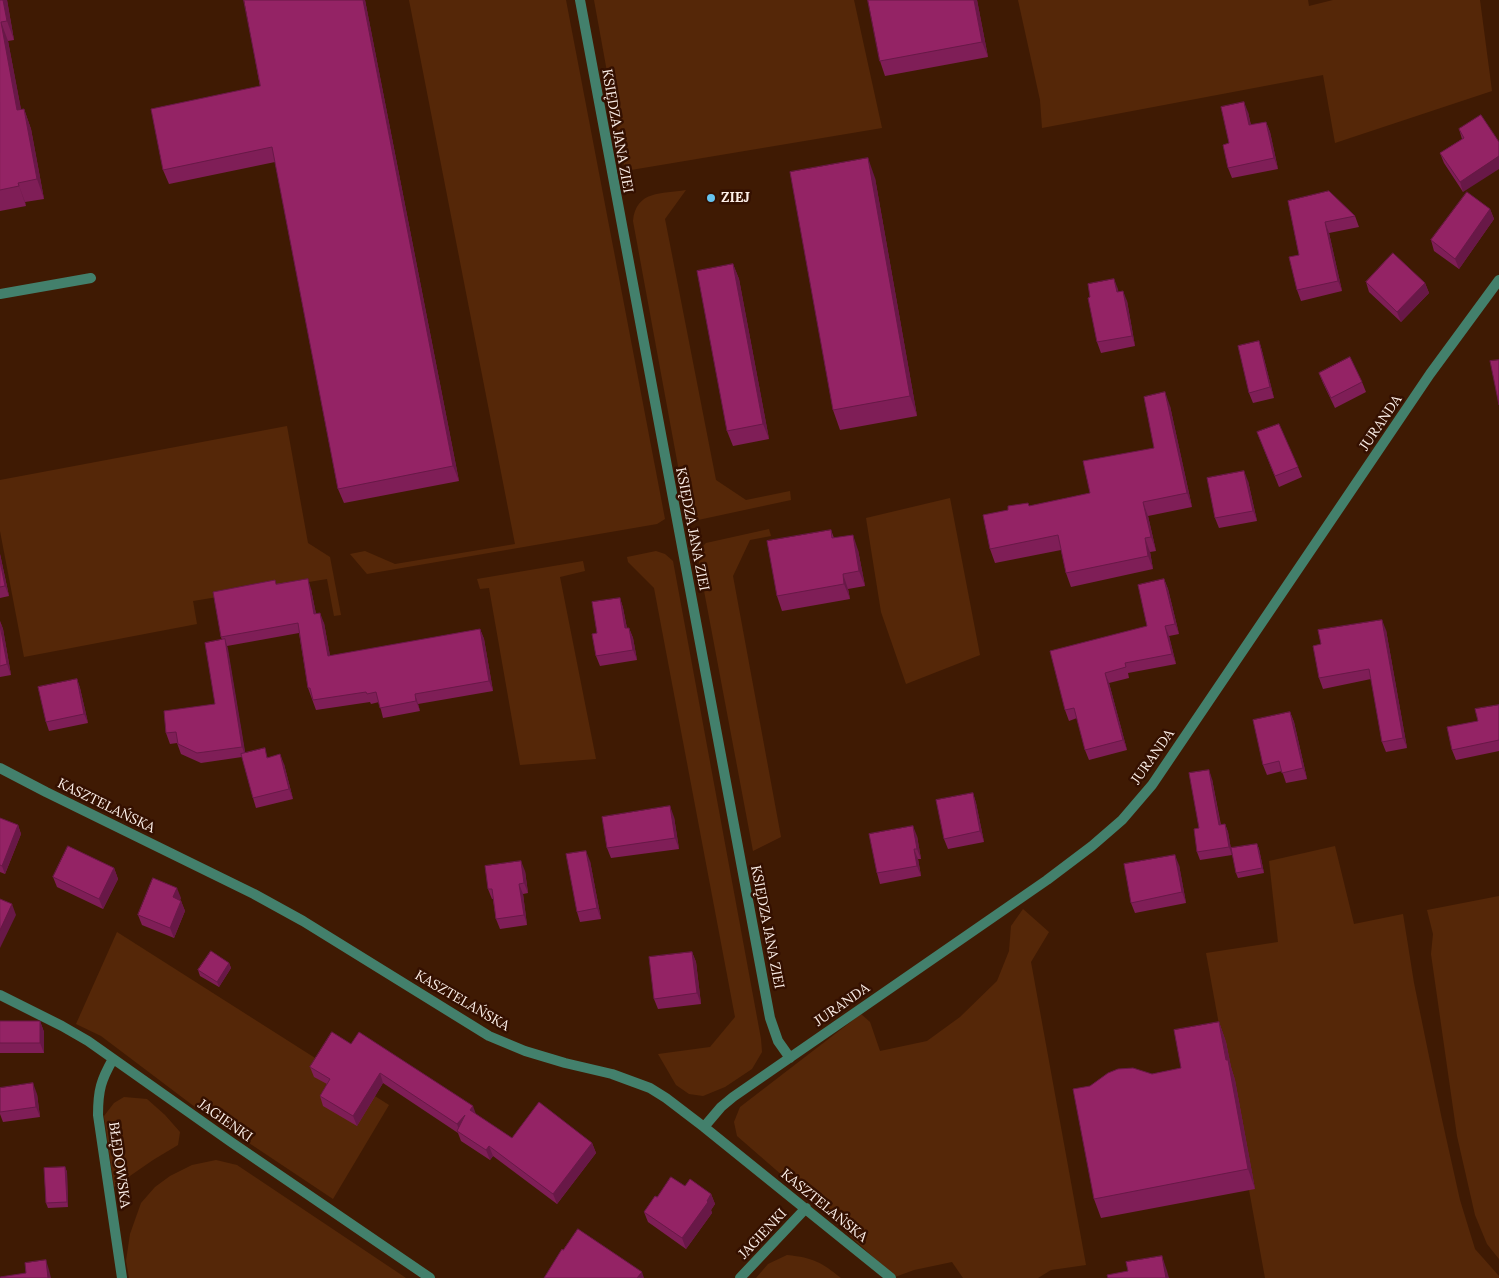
<!DOCTYPE html>
<html>
<head>
<meta charset="utf-8">
<style>
	body { margin:0 }
	canvas { display:block; background:#3f1a03 }
</style>
</head>
<body>
<canvas width="1499" height="1278"></canvas>
<script>
const context = document.querySelector('canvas').getContext('2d');
context.lineJoin = 'round';
function fillPath(path, color) {
  context.fillStyle = color;
  context.fill(path, 'evenodd');
}
function trace(path, color, width, dash) {
  context.strokeStyle = color;
  context.lineWidth = width;
  context.lineCap = dash ? 'butt' : 'round';
  context.setLineDash(dash || []);
  context.stroke(path);
}
function write(font, color, halo, rows, align = 'center') {
  context.font = font + ' Lora,serif';
  context.lineWidth = 5;
  context.setLineDash([]);
  context.textBaseline = 'middle';
  context.strokeStyle = halo;
  context.fillStyle = color;
  for (const [text, x, y, turn = 0] of rows) {
    context.save();
    context.translate(x, y);
    context.rotate((+turn || 0) * Math.PI / 180);
    context.textAlign = isNaN(turn) ? turn : align;
    if (halo) context.strokeText(text, 0, 0);
    context.fillText(text, 0, 0);
    context.restore();
  }
}
const green = new Path2D(`
	M409 0H566L665 519 657 524 367 574 350 554 365 551 395 564 515 544Z
	M594 0H854L882 128 625 171Z
	M1018 0H1308L1309 6 1333 0H1480L1492 91 1335 143 1323 75 1042 128 1040 100Z
	M686 190 665 219 716 480 746 500 790 491 791 500 698 520 687 515 633 221C636 190 662 194 686 190Z
	M287 426 308 543 330 557 341 615 334 616 327 579 193 601 197 624 24 657 0 531V480Z
	M950 498 980 655 906 684 881 612 866 518Z
	M769 529 771 536 750 540 733 576 781 837 753 851 699 564V550L706 543Z
	M656 551 665 554 673 561 761 1039 762 1052 752 1069 725 1087 703 1096 689 1094 676 1085 658 1054 710 1047 735 1017 654 588 628 562 627 557Z
	M583 561 585 571 560 577 596 759 520 765 489 588 480 589 477 579Z
	M1335 846 1354 924 1403 914 1414 983 1441 1115 1460 1200 1475 1249 1499 1276V1278H1265L1206 953 1278 942 1269 861Z
	M1499 896V1259L1487 1244 1475 1215 1457 1136 1431 954 1433 934 1427 910Z
	M1023 909 1049 932 1031 962 1086 1265 1051 1270 1038 1278H963L952 1262 914 1270 895 1277 814 1203 737 1136 734 1122 740 1107 861 1014 870 1022 880 1051 927 1041 960 1017 997 981 1009 951 1011 926Z
	M117 932 389 1105 333 1199 195 1107 101 1036 76 1024Z
	M124 1097 147 1099 165 1115 180 1132 178 1145 153 1160 114 1187 104 1116 114 1103Z
	M216 1160 237 1165 406 1278H129L126 1261 130 1234 141 1203 155 1187 170 1176 192 1165Z
	M787 1255C814 1258 821 1262 841 1278H756L768 1264Z`);
const street = new Path2D(`
	M580 0 770 1018 778 1041 790 1058
	M0 294 91 278
	M0 768 46 792 254 894 303 921 489 1036 525 1051 565 1063 612 1074 650 1088 666 1098 704 1127 891 1278
	M0 995 62 1026 88 1041 231 1142 430 1278
	M113 1059C101 1080 98 1090 98 1115L122 1278
	M704 1127 721 1107 733 1097 1047 880 1092 846 1122 820 1152 785 1430 374 1499 280
	M740 1278 806 1208`);
const wall = new Path2D(`
	M0 0H7L14 40 8 41 21 110 24 109 31 129 44 199 25 202 26 206 0 211Z
	M365 0 459 481 344 503 338 489 275 162 169 184 163 170 260 86Z
	M868 0H977L988 57 885 76 880 61Z
	M1248 112 1251 125 1266 122 1270 132 1278 169 1232 178 1228 168 1229 143Z
	M1481 115 1463 192 1444 163 1440 153 1462 139 1459 129Z
	M875 178 917 416 840 430 833 410Z
	M1288 201 1355 216 1359 227 1329 233 1342 291 1301 301 1297 290 1299 255Z
	M1490 209 1494 219 1459 269 1434 251 1431 240Z
	M733 264 739 279 769 439 733 446 727 431Z
	M1366 282 1425 283 1429 293 1401 322 1369 292Z
	M1118 289V292L1127 301 1135 346 1101 353 1097 342Z
	M1259 341 1262 351 1274 398 1253 403 1249 393Z
	M1319 373 1362 382 1366 392 1335 408 1323 383Z
	M1170 406 1192 507 1148 516 1156 551 1150 552 1153 569 1071 587 1066 573 1061 550 995 563 990 549 1028 503 1029 506 1090 493 1154 448Z
	M1257 432 1298 467 1302 477 1279 487Z
	M1248 481 1257 521 1219 528 1215 518Z
	M831 530 834 538 858 550 865 586 848 589 850 599 782 611 777 596Z
	M0 554 9 596 0 598Z
	M1164 579 1168 589 1179 634 1169 636 1176 664 1128 673 1129 678 1109 683 1127 750 1089 760 1085 750 1077 718 1069 721 1065 710 1147 626Z
	M277 584 311 589 316 614 324 623 330 656 480 629 484 639 493 691 418 704 420 711 383 718 379 702 371 704 370 702 316 710 308 688 299 633 227 646 245 753 268 757 284 764 293 799 256 808 253 798 242 757 201 763 181 754 177 743 170 744 166 733 215 704 222 640 221 637Z
	M620 598 623 608 627 628H629L633 638 637 660 600 666 596 656 597 633Z
	M0 621 3 629 11 675 0 677Z
	M1386 630 1407 748 1386 752 1382 742 1371 679 1323 689 1319 678Z
	M77 679 80 688 88 723 49 731 46 722Z
	M1499 705V751L1456 760 1452 750 1478 721Z
	M1290 712 1294 722 1307 779 1286 783 1282 771 1267 775 1263 765Z
	M1212 779 1221 825 1225 824 1228 832 1232 855 1200 860 1197 852 1199 828Z
	M973 793 976 803 984 842 948 849 944 839Z
	M674 817 679 849 611 858 607 848Z
	M0 818 18 825 21 834 5 874 0 872Z
	M917 836 921 859H918L921 876 880 884 877 873Z
	M1257 844 1259 849 1264 873 1238 878 1236 873Z
	M590 861 601 919 580 922 577 912Z
	M1179 865 1186 903 1135 913 1131 903Z
	M114 868 118 879 103 909 57 887 53 877Z
	M525 871 528 893 523 894 527 925 500 929 496 919 493 899H492L488 889Z
	M181 898 180 900 181 901 185 911 174 938 142 925 138 915Z
	M692 952 696 962 701 1004 658 1009 654 999Z
	M229 963 231 968 219 987 200 976 198 970Z
	M0 1021H40L44 1032V1053H0Z
	M1219 1022 1226 1042 1231 1067 1235 1080 1255 1189 1101 1218 1094 1199 1152 1074 1181 1068Z
	M351 1044 476 1115 512 1138 592 1143 596 1153 557 1204 493 1156 490 1160 461 1141 458 1133 383 1083 357 1126 323 1106 320 1096 327 1084 314 1077 310 1067Z
	M0 1088 37 1094 40 1117 3 1122 0 1114Z
	M65 1167 67 1172 68 1207 48 1208 46 1203Z
	M685 1186 711 1194 715 1204 711 1210 712 1213 686 1249 648 1222 644 1212 657 1197Z`);
const shadedWall = new Path2D(`
	M3 0H7L14 40 7 21Z
	M363 0H365L459 481 453 466Z
	M974 0H977L988 57 982 42Z
	M1 22 8 41 25 130 17 110Z
	M1244 102 1248 112 1253 136 1249 125Z
	M24 109 31 129 44 199 37 179Z
	M1266 122 1270 132 1278 169 1274 158Z
	M1499 156V169L1463 192 1460 182Z
	M868 158 875 178 917 416 910 396Z
	M18 183 25 202 26 206 19 186Z
	M1490 209 1494 219 1459 269 1455 259Z
	M1325 222 1329 233 1342 291 1338 281Z
	M733 264 739 279 769 439 763 424Z
	M1114 279 1118 289 1120 302 1117 292Z
	M1425 283 1429 293 1401 322 1397 312Z
	M1123 291 1127 301 1135 346 1132 336Z
	M1259 341 1262 351 1274 398 1270 387Z
	M1165 392 1170 406 1192 507 1187 493Z
	M1244 471 1248 481 1257 521 1253 511Z
	M1143 502 1148 516 1156 551 1151 537Z
	M853 535 858 550 865 586 859 571Z
	M1145 538 1150 552 1153 569 1148 556Z
	M0 554 9 596 5 586 0 561Z
	M843 574 848 589 850 599 844 584Z
	M308 579 311 589 318 624 314 614Z
	M1164 579 1168 589 1179 634 1175 624Z
	M620 598 623 608 629 639 625 628Z
	M320 613 324 623 332 666 328 656Z
	M1382 620 1386 630 1407 748 1403 738Z
	M0 621 3 629 11 675 7 664Z
	M1165 626 1169 636 1176 664 1172 654Z
	M629 628 633 638 637 660 633 650Z
	M480 629 484 639 493 691 489 681Z
	M225 639 228 649 246 757 242 747Z
	M1105 673 1109 683 1127 750 1123 740Z
	M77 679 80 688 88 723 84 714Z
	M415 694 418 704 420 711 416 701Z
	M1290 712 1294 722 1307 779 1303 768Z
	M280 754 284 764 293 799 289 789Z
	M1209 770 1212 779 1222 833 1219 825Z
	M973 793 976 803 984 842 980 831Z
	M670 806 674 817 679 849 675 838Z
	M1225 824 1228 832 1232 855 1229 847Z
	M18 825 21 834 5 874 2 866Z
	M913 826 917 836 921 859 917 849Z
	M1257 844 1259 849 1264 873 1262 868Z
	M914 849 918 859 921 876 917 866Z
	M586 851 590 861 601 919 597 908Z
	M1175 855 1179 865 1186 903 1182 892Z
	M521 861 525 871 528 893 524 883Z
	M114 868 118 879 103 909 99 899Z
	M519 884 523 894 527 925 524 915Z
	M177 888 181 898 177 908 173 897Z
	M181 901 185 911 174 938 170 928Z
	M12 904 16 915 0 948V930Z
	M692 952 696 962 701 1004 697 993Z
	M229 963 231 968 219 987 217 982Z
	M40 1021 44 1032V1053L40 1043Z
	M1219 1022 1226 1042 1231 1067 1235 1080 1255 1189 1248 1169Z
	M380 1073 383 1083 357 1126 353 1116Z
	M33 1083 37 1094 40 1117 36 1107Z
	M473 1106 477 1117 470 1110Z
	M465 1115 460 1133 457 1124Z
	M592 1143 596 1153 557 1204 553 1194Z
	M489 1146 493 1156 490 1160 486 1150Z
	M65 1167 67 1172 68 1207 67 1202Z
	M711 1194 715 1204 711 1210 712 1213 686 1249 682 1238Z
	M1162 1256 1167 1271 1169 1278H1166Z
	M46 1260 49 1270 51 1278H48Z
	M642 1272 644 1278H637Z`);
const building = new Path2D(`
	M0 0H3L7 21 1 22 17 110 24 109 37 179 18 183 19 186 0 190Z
	M244 0H363L453 466 338 489 272 147 163 170 151 109 260 86Z
	M868 0H974L982 42 880 61Z
	M1244 102 1249 125 1266 122 1274 158 1228 168 1223 145 1229 143 1221 107Z
	M1481 115 1499 142V156L1460 182 1440 153 1464 138 1459 129Z
	M868 158 910 396 833 410 790 172Z
	M1329 191 1355 216 1325 222 1338 281 1297 290 1289 257 1299 255 1288 201Z
	M1467 192 1490 209 1455 259 1431 240Z
	M1393 253 1425 283 1397 312 1366 282Z
	M733 264 763 424 727 431 697 271Z
	M1114 279 1117 292 1123 291 1132 336 1097 342 1088 298 1090 297 1088 284Z
	M1259 341 1270 387 1249 393 1238 346Z
	M1350 357 1362 382 1331 398 1319 373Z
	M1499 360V405L1490 361Z
	M1165 392 1187 493 1143 502 1151 537 1145 538 1148 556 1066 573 1058 535 990 549 983 515 1008 510V506L1028 503 1029 506 1090 493 1083 461 1154 448 1144 397Z
	M1279 424 1298 467 1275 476 1257 432Z
	M1244 471 1253 511 1215 518 1207 478Z
	M831 530 832 538 853 535 859 571 843 574 844 584 777 596 767 541Z
	M0 561 5 586 0 587Z
	M308 579 314 614 320 613 328 656 480 629 489 681 415 694 416 701 380 708 376 692 367 694 366 692 313 700 310 688H308L298 623 221 637 213 592 275 580 276 584Z
	M1164 579 1175 624 1165 626 1172 654 1125 663 1126 667 1105 673 1123 740 1085 750 1074 708 1065 710 1050 651 1147 626 1138 585Z
	M620 598 625 628H629L633 650 596 656 592 634 597 633 592 602Z
	M1382 620 1403 738 1382 742 1369 669 1319 678 1313 646 1321 644 1318 630Z
	M0 625 7 664 0 666Z
	M225 639 242 747 197 753 178 744 176 732 166 733 164 711 215 704 205 643Z
	M77 679 84 714 46 722 38 687Z
	M1499 705V740L1452 750 1447 727 1478 721 1475 709Z
	M1290 712 1303 768 1282 773 1279 761 1263 765 1253 720Z
	M265 748 267 758 280 754 289 789 253 798 241 754Z
	M1209 770 1219 825 1225 824 1229 847 1197 852 1194 829 1199 828 1189 773Z
	M973 793 980 831 944 839 936 800Z
	M670 806 675 838 607 848 602 817Z
	M0 818 18 825 2 866 0 865Z
	M913 826 917 849H914L917 866 877 873 869 834Z
	M1257 844 1262 868 1236 873 1231 848Z
	M68 846 114 868 99 899 53 877Z
	M586 851 597 908 577 912 566 854Z
	M1175 855 1182 892 1131 903 1124 864Z
	M521 861 524 883 519 884 524 915 496 919 492 889H488L485 866Z
	M153 878 177 888 173 897 181 901 170 928 138 915Z
	M0 899 12 904 0 930Z
	M211 951 229 963 217 982 198 970Z
	M692 952 697 993 654 999 649 957Z
	M0 1021H40V1043H0Z
	M1219 1022 1226 1060H1228L1248 1169 1094 1199 1073 1089 1090 1086 1108 1073 1118 1069 1133 1068 1152 1074 1181 1068 1174 1030Z
	M332 1032 351 1044 359 1032 473 1106 470 1110 512 1138 539 1102 592 1143 553 1194 489 1146 486 1150 457 1131 465 1115 457 1124 380 1073 353 1116 320 1096 330 1079 310 1067Z
	M33 1083 36 1107 0 1112V1088Z
	M65 1167 67 1202 46 1203 44 1168Z
	M671 1177 685 1186 690 1179 711 1194 707 1201 708 1202 682 1238 644 1212 655 1196 657 1197Z
	M578 1229 642 1272 637 1278H544L562 1249 563 1250Z
	M1162 1256 1166 1278H1108L1107 1275 1128 1271 1126 1262Z
	M46 1260 48 1278H0V1277L26 1273 25 1263Z`);
const markers = [
	[711,198,5,"#66c4ef"]
];
const streetNames = [
	["KSIĘDZA JANA ZIEI",617,131,80],
	["JURANDA",1381,423,-56],
	["KSIĘDZA JANA ZIEI",692,529,79],
	["JURANDA",1153,757,-55],
	["KASZTELAŃSKA",106,806,26],
	["KSIĘDZA JANA ZIEI",767,927,79],
	["KASZTELAŃSKA",462,1001,30],
	["JURANDA",842,1005,-35],
	["JAGIENKI",225,1121,35],
	["BŁĘDOWSKA",119,1165,82],
	["KASZTELAŃSKA",824,1206,39],
	["JAGIENKI",763,1234,-47]
];
const poiNames = [
	["ZIEJ",721,198]
];
fillPath(green, '#552708');
trace(street, '#43806c', 10);
fillPath(wall, '#7f1e57');
fillPath(shadedWall, '#681847');
fillPath(building, '#942365');
trace(building, '#681847', 1);
for (const [x, y, r, color] of markers) {
  const dot = new Path2D();
  dot.arc(x, y, r, 0, 2 * Math.PI);
  context.fillStyle = color;
  context.fill(dot);
  trace(dot, '#341000', 2);
}
write('14px', '#fdf0e9', '#341000', streetNames);
write('bold 14px', '#fdf0e9', '#341000', poiNames, 'left');
</script>
</body>
</html>
